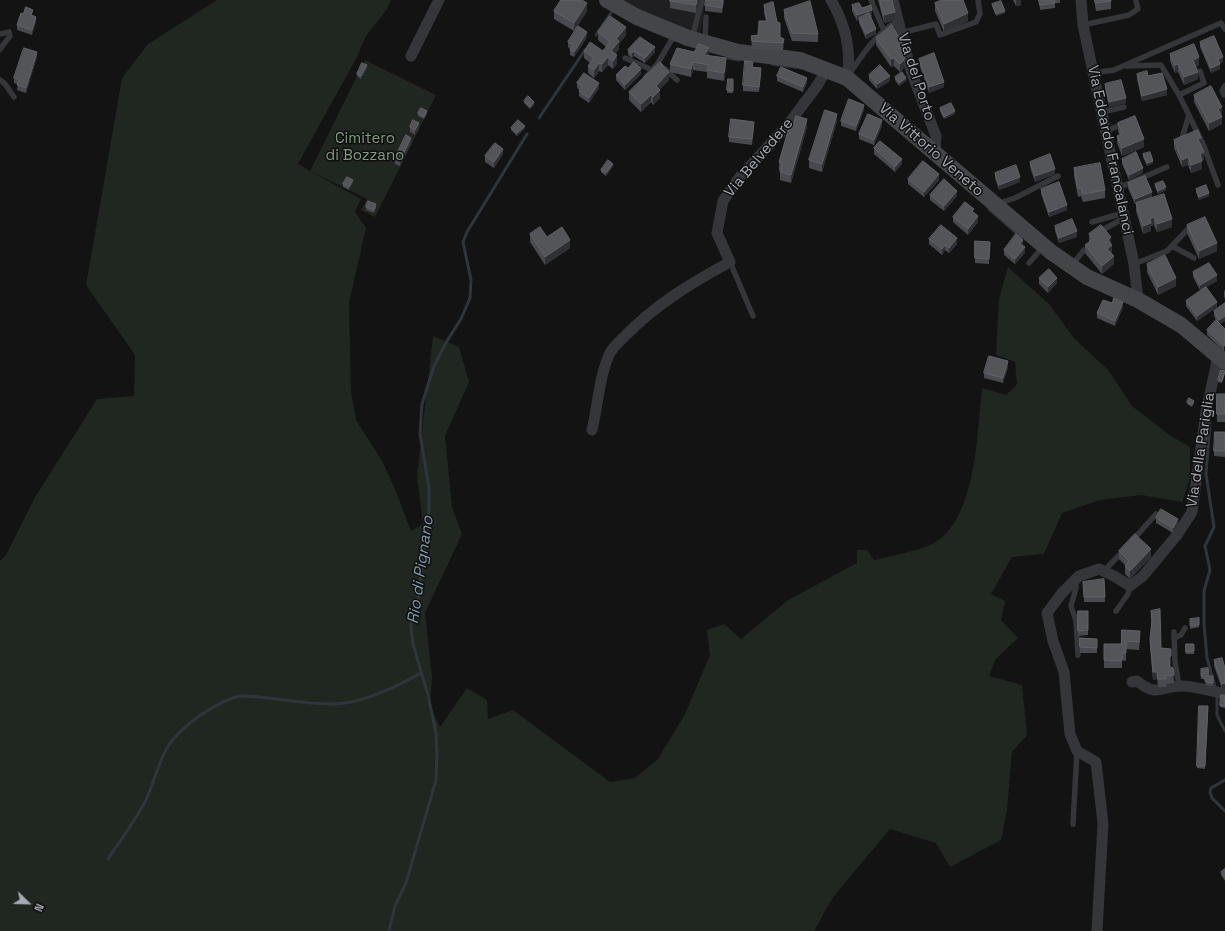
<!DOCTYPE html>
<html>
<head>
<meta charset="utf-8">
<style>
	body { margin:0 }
	#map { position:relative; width:1225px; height:931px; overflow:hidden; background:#131314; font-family:"Space Grotesk",sans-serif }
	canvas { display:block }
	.north { position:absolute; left:8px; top:883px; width:40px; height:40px; -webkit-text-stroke:3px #0e0e0f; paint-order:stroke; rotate:113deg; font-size:11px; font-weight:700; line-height:16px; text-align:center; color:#a6abb3 }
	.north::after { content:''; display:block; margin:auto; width:14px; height:18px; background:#a6abb3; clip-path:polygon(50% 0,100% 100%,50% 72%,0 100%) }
</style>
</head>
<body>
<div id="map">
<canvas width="1225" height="931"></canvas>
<div class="north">N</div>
</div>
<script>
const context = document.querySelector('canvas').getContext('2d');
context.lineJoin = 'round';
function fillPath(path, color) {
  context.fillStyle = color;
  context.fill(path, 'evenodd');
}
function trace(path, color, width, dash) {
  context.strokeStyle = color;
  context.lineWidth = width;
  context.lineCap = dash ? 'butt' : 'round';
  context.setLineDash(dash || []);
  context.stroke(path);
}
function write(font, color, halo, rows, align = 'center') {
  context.font = font + ' "Space Grotesk",sans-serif';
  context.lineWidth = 3;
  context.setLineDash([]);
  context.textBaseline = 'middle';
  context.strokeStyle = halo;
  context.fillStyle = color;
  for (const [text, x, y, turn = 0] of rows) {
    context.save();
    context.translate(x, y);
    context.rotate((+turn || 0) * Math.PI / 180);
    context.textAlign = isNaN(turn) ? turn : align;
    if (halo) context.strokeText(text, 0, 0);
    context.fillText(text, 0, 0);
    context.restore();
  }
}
const built = new Path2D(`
	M607 0H706L699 41Z`);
const green = new Path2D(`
	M217 0H391L387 9 366 36 357 57 298 164 310 171 365 60 436 95 375 217 361 210 367 199 310 171 361 199 355 212 366 228 349 303 351 391 356 420 382 461 395 489 411 531 423 524 417 476 433 336 459 347 469 382 445 436 452 507 462 534 425 613 432 677 430 706 440 727 467 688 487 700 488 719 513 710 610 782 635 778 658 759 685 714 710 655 707 630 724 624 741 639 788 600 857 563V550H867L874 560C888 557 926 549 936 542 977 515 977 432 982 388L1006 395 1017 384 1015 362 996 355 999 299 1008 267 1049 304 1074 338 1109 371 1132 406 1171 436 1190 447V478L1182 502 1141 495 1100 500 1062 513 1044 554 1012 557 991 594 1005 601 1001 620 1018 638 995 660 989 676 1022 685 1027 735 1012 752 1007 810 1001 840 950 867 936 843 890 829 833 897 814 931H0V561L6 555 34 499 97 399 134 396 135 355 86 285 122 78 148 44Z`);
const stream = new Path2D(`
	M596 35 611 13
	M727 58 739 60
	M772 64 802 68
	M539 118 585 50
	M989 209 1021 237
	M1210 422 1206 474 1214 527 1205 546 1210 570 1204 591V624L1207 658 1216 690
	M1217 695V715L1225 731
	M1225 780 1211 788 1210 792 1212 798 1225 811
	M108 859C121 840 134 822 145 802 154 784 157 765 167 748 179 727 217 701 240 696 271 696 303 705 335 704 364 703 396 687 421 673
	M389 931 395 906 406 883 436 780 437 753 436 733 428 695 413 644 411 628V619L418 601 429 509V488L420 434 422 404 434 366 447 341 461 319 470 298 471 280 463 242 467 232 527 134`);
const lane = new Path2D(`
	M871 0 884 31
	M1083 25 1129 15 1138 9 1136 1
	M901 33 936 24 940 35 976 22 980 14 978 0
	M0 34 9 32 10 36 0 49
	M692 38 702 0
	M705 41 706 17
	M625 58 652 70
	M1126 66 1161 65 1179 95 1204 83 1200 71
	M665 69 677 80
	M850 73C863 54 877 32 898 21
	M1094 73 1114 70 1221 23 1225 29
	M646 77 658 63 675 34
	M0 80 5 84 14 97
	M1179 95 1203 144 1218 185
	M1224 95 1222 91 1225 86
	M1102 112 1124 107
	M1107 131 1124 123
	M1182 138 1189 115
	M1118 188 1167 167
	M997 204 1015 198 1058 176
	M1092 222 1123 213
	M1099 232 1124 218
	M1172 246 1194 258
	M730 262 753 316
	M1029 263 1043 247
	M1134 264 1167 251 1188 229
	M1072 265 1084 250
	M1132 541 1156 514
	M1104 571 1124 550
	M1075 580 1076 588 1071 606 1076 621 1078 655
	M1116 611 1128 594 1130 586
	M1174 632 1175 662 1179 686
	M1174 638 1181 635 1185 628
	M1073 824 1077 751`);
const street = new Path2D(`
	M831 0C845 24 852 50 847 78
	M893 0 911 71 936 136 935 154
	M1081 0 1083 25 1134 264 1138 300
	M411 56 439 0
	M592 430C598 406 599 376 610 353 613 347 619 342 624 337 655 305 691 283 730 262L717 233 723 201 739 178 787 126 817 86 827 69
	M1132 682 1137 681C1158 698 1160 686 1181 686 1195 686 1211 691 1225 694
	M1097 931 1103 824 1096 762 1077 751 1070 734 1064 672 1053 641 1047 613 1062 593 1079 576 1099 569 1114 576 1130 586 1143 576 1177 535 1192 512 1206 412 1218 357`);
const secondary = new Path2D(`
	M607 0 637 17 688 38 738 52 800 60 847 78 1051 252 1087 277 1138 300 1181 325 1225 362`);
const wall = new Path2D(`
	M670 0H698L696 13 670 8Z
	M724 0 722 13 705 11V5Z
	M878 0H892L895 20 884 23Z
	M1013 0H1021V5L1016 6Z
	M1039 0H1060V3H1055V8L1040 10Z
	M1094 0H1111V9L1096 11Z
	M935 3 968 21 944 32 935 11Z
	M992 4 1005 13 996 16 992 6Z
	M764 5 780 38 784 39 783 51 752 49 751 36 758 35 766 21 764 13Z
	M852 5 862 8 872 16H871L876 34 866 39 859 23V20L857 21 852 11Z
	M784 10 818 34V42L792 41 784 18Z
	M554 11H587L574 31 554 19Z
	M23 14 33 15 36 22 32 35 17 30V25Z
	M598 32 626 35 619 44V49L615 54 617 63 613 69 608 65 602 72 599 71 594 78 588 73V66L590 63 584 58V51H603L606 47 598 40Z
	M587 37 574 57 570 55V49L568 47V42Z
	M876 38 905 57 904 68 900 72 894 66 891 67 876 45Z
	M1200 42 1223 62 1220 63V69L1211 73 1200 47Z
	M628 50 655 52 645 63 634 56 632 58 628 55Z
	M1170 54 1199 65 1195 66 1198 79 1184 85 1178 72 1175 73 1170 61Z
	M709 56 726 66 724 81 707 78V72L693 70 691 77 670 72V64Z
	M37 57 26 93 17 90 18 84 14 83V78Z
	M919 59 944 87 929 93 919 64Z
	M753 67 761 73 759 92 743 91V85Z
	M367 68 361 79 357 76V74Z
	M641 74 625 90 616 80V75Z
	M1137 74 1148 76 1167 95 1142 101 1137 79Z
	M869 75 890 81 877 89 869 80Z
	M777 76 807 83 803 92 777 81Z
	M895 77 906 81 899 86 895 80Z
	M728 79H733V93H727Z
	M669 80 660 89V98L653 105 651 102 641 112 629 100V92Z
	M577 83 599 88 589 103 579 96V91L580 90 577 88Z
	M1105 84 1126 103 1109 107 1105 89Z
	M1194 95 1222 115H1221L1222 124 1209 131 1194 102Z
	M524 101 534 105 530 109 524 103Z
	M940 108 955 114 944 119 940 111Z
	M864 110 856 131 841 126V121Z
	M418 113 427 114 424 119 418 116Z
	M837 121 822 172 809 168V160Z
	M1118 123 1144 147 1122 156 1117 143V136L1119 135 1118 131Z
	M793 125 807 127 791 183 780 180V170H779V162Z
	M882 126 874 145 859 139V134Z
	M410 127 419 129 415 135 410 132Z
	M754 127 752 145 729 142V137Z
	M511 128H525L517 136 511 130Z
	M1174 140 1201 146 1204 160H1202V169L1191 173 1188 165 1182 167 1174 148Z
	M411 143 400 166 395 164V158Z
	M874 148 902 164 895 172 874 154Z
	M503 154 494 168 485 162V156Z
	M1143 154 1153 163 1147 166 1143 157Z
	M1122 159 1143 173 1129 180 1122 164Z
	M1030 162 1055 174 1035 182 1030 167Z
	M613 166 606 176 601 172V170Z
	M1074 168 1105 190V198L1083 202 1081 196 1078 197 1074 176Z
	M995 173 1020 182 999 190 995 178Z
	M908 179 939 180 924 197 908 184Z
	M353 183 349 190 343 187V184Z
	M1128 183 1152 197 1141 201 1172 227 1157 232 1154 225 1151 226V231L1143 234 1136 211V204H1135L1128 188Z
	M1155 184 1166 190 1158 194 1155 187Z
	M1041 189 1067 210 1049 217 1041 194Z
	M1196 189 1209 196 1199 200 1196 192Z
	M930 195 957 196 944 211 930 200Z
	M366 207H376L374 213 366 210Z
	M953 217 978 222 968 235 953 222Z
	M1187 225 1217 251 1199 259 1187 233Z
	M1055 226 1077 237 1059 243 1055 231Z
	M530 234 547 237 570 248 545 265 530 242Z
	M1089 234 1112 253 1111 254 1114 264 1102 274 1085 253V245L1089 242Z
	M929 239 957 244 949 253 945 250 942 255 929 244Z
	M975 241 990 242 989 264 975 263Z
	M1023 245 1025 253 1015 264 1004 255V250Z
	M1147 264 1176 286 1158 295 1147 272Z
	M1193 272 1217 281 1206 287 1217 307 1197 321 1186 306V301L1204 288 1200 290 1193 277Z
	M1039 278 1057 283 1048 293 1039 284Z
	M1225 290V299L1224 296V291Z
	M1225 303V321L1220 324 1225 329 1224 351 1207 335V330L1217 322 1214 316V311Z
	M1123 307 1115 326 1097 318V313Z
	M1008 367 1003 383 984 378V373Z
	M1225 373 1222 383 1218 382V380Z
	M1225 394V422H1217V414Z
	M1187 402 1194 403 1192 407 1187 404Z
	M1225 432V457L1214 456V451Z
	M1156 518 1178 525 1173 533 1156 523Z
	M1119 551 1151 557 1130 579 1125 574V566H1126L1119 559Z
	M1104 579 1105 602H1084L1083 582Z
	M1078 611H1088V635L1078 636Z
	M1151 611 1161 648 1171 664H1170V667L1173 668 1174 683 1166 684V687H1158L1157 679 1153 680 1150 647V639L1152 625 1151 619Z
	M1190 622 1199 625V627L1190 629Z
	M1122 630 1140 639 1139 650 1126 649V661L1122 660V668H1104V660L1121 644Z
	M1080 638 1097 639V653H1080Z
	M1186 644H1194V654H1186Z
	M1214 660 1225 668V688L1222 689 1214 666Z
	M1201 669 1209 676H1213V686L1206 685 1204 679H1201Z
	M1225 695V708L1220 707V705Z
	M1199 706H1208L1205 769 1197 768Z
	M1225 869V881L1221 875V872Z`);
const shadedWall = new Path2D(`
	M697 0H698L696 13V5Z
	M723 0H724L722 13V8Z
	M1016 0H1021V5L1016 6Z
	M587 3V11L574 31V23Z
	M872 10V16L860 20 859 18V20L857 21V15Z
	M1005 11V13L996 16V14Z
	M895 12V20L884 23V15Z
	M968 13V21L944 32V24Z
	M36 17V22L32 35V30Z
	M626 27V35L619 44V49L611 59V51L616 39Z
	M876 29V34L866 39V34Z
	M587 32V37L574 57V52Z
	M655 47V52L645 63V58Z
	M709 48V56L704 55Z
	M905 49 904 68 900 72V64Z
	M634 51V56L632 58V53Z
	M37 52V57L26 93V88Z
	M617 55V63L613 69V61Z
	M608 57V65L602 72V64Z
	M1199 57V65L1193 68V60Z
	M1223 57V62L1218 64V59Z
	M726 58V66L724 81V73Z
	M894 58V66L891 67V59Z
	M693 62V70L691 77V69Z
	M599 63V71L594 78V70Z
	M1178 64V72L1175 73V65Z
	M1220 64V69L1211 73V68Z
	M367 65V68L361 79V76Z
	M641 69V74L625 90V85Z
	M669 72V80L656 93V86Z
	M1198 72V79L1184 85V77Z
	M890 76V81L877 89V84Z
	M807 78V83L803 92V87Z
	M906 78V81L899 86V83Z
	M944 82V87L929 93V87Z
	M599 83V88L589 103V98Z
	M1167 89V95L1142 101V96Z
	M660 90V98L653 105V97Z
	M651 95V102L641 112V104Z
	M1126 98V103L1109 107V102Z
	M534 102V105L530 109V107Z
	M864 105V110L856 131V126Z
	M1222 107V115L1218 116V109Z
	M427 111V114L424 119V117Z
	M955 111V114L944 119V117Z
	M837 114V121L822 172V164Z
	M1222 117V124L1209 131V123Z
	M807 119V127L791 183V175Z
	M882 120V126L874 145V140Z
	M754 122V127L752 145V139Z
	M419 123V129L415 135V130Z
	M525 126V128L517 136V133Z
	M411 138V143L400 166V161Z
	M1201 138V146L1198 147V139Z
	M1144 139V147L1122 156V148Z
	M503 149V154L494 168V162Z
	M1204 152V160L1200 162V154Z
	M1188 157V165L1182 167V160Z
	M902 159V164L895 172V167Z
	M1153 161V163L1147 166V163Z
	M1202 161V169L1191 173V165Z
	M613 164V166L606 176V173Z
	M1143 168V173L1129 180V175Z
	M1055 169V174L1035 182V176Z
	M939 174V180L924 197V192Z
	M1020 177V182L999 190V185Z
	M353 180V183L349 190V187Z
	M1166 187V190L1158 194V191Z
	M957 191V196L944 211V206Z
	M1152 192V197L1135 204V199Z
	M1209 193V196L1199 200V197Z
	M1067 205V210L1049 217V212Z
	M978 216V222L968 235V229Z
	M1154 217V225L1151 226V231L1143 234V226L1150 219Z
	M1172 219V227L1157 232V224Z
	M1077 231V237L1059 243V238Z
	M1111 237V245L1108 240Z
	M957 238V244L949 253V248Z
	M570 240V248L545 265V257Z
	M1023 240V245L1020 249V244Z
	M1217 243V251L1199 259V251Z
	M945 245V250L942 255V249Z
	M1112 245V253L1107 257V249Z
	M1025 247V253L1015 264V259Z
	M1114 256V264L1102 274V266Z
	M1217 275V281L1200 290V285Z
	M1057 278V283L1048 293V287Z
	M1176 278V286L1158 295V287Z
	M1123 302V307L1115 326V321Z
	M1217 302V307L1197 321V316Z
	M1225 316V321L1219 325V320Z
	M1008 361V367L1003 383V378Z
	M1194 401V403L1192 407V405Z
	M1178 519V525L1173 533V528Z
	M1151 549V557L1130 579V571Z
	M1171 656V664L1169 665V657Z
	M1153 672H1157V679L1153 680Z
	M1225 683V688L1222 689V684Z`);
const building = new Path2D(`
	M561 0H582L587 3 574 23 554 11Z
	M670 0H697L696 5 670 1Z
	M706 0H723L722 8 705 5Z
	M880 0H892L895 12 884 15Z
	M942 0H963L968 13 944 24 935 3Z
	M1039 0H1054L1055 3 1040 5Z
	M1095 0H1111V1L1096 3Z
	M810 1 818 34 792 33 784 10Z
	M1001 1 1005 11 996 14 992 4Z
	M773 2 777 22 780 23V37L784 39 783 43 752 41 751 36 758 35 759 21H767L764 5Z
	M859 3 862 8 871 5 872 10 857 15 852 5Z
	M26 7 33 10 31 15 36 17 32 30 17 25 21 13 23 14Z
	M869 13 876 29 866 34 859 18Z
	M610 16 626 27 616 39 619 41 611 51 617 55 613 61 608 57 602 64 599 63 594 70 588 66 594 58 584 51 590 42 603 51 610 42 598 32Z
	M892 25 905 49 904 60 900 64 894 58 891 59 876 38Z
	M578 26 587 32 574 52 570 50 573 45 568 42Z
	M1214 36 1223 57 1218 59 1220 64 1211 68 1200 42Z
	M640 37 655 47 645 58 634 51 632 53 628 50Z
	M699 44 709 48 704 55 726 58 724 73 707 70 709 65 693 62 691 69 670 64 677 48 694 52Z
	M1194 44 1199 57 1193 60 1198 72 1184 77 1178 64 1175 65 1170 54Z
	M24 48 37 52 26 88 17 85 19 79 14 78Z
	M934 53 944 82 929 87 919 59Z
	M745 61 753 62 752 67 761 68 759 87 743 85Z
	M634 62 641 69 625 85 616 75 625 66 628 68Z
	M660 62 669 72 656 86 660 90 653 97 651 95 641 104 629 92Z
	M362 63 367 65 361 76 357 74Z
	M880 65 890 76 877 84 869 75Z
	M781 67 807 78 803 87 777 76Z
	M1147 71 1148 76 1162 73 1167 89 1142 96 1137 74Z
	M902 72 906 78 899 83 895 77Z
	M584 73 599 83 589 98 579 91 582 86 577 83Z
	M728 79H733V91L727 90Z
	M1121 80 1126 98 1109 102 1105 84Z
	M1211 86 1222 107 1218 109 1222 117 1209 123 1194 95Z
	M528 96 534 102 530 107 524 101Z
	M849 99 864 105 856 126 841 121Z
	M951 103 955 111 944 117 940 108Z
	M421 108 427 111 424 117 418 113Z
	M825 110 837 114 822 164 809 160Z
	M868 114 882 120 874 140 859 134Z
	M796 116 807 119 791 175 780 172 782 163 779 162 790 124 793 125Z
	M1135 116 1144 139 1122 148 1117 136 1122 134 1118 123Z
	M731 119 754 122 752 139 729 137Z
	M413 120 419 123 415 130 410 127Z
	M518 120 525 126 517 133 511 128Z
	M1198 130 1201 138 1198 139 1204 152 1200 154 1202 161 1191 165 1188 157 1182 160 1174 140Z
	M406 135 411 138 400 161 395 158Z
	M880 141 902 159 895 167 874 148Z
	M495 143 503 149 494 162 485 156Z
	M1136 152 1143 168 1129 175 1122 159Z
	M1150 152 1153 161 1147 163 1143 154Z
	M1050 154 1055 169 1035 176 1030 162Z
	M608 160 613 164 606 173 601 170Z
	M923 161 939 174 924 192 908 179Z
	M1100 163 1105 190 1083 194 1081 188 1078 189 1074 168Z
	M1016 165 1020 177 999 185 995 173Z
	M1145 176 1152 192 1135 199 1128 183Z
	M347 177 353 180 349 187 343 184Z
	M944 179 957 191 944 206 930 195Z
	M1163 181 1166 187 1158 191 1155 184Z
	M1059 182 1067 205 1049 212 1041 189Z
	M1206 185 1209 193 1199 197 1196 189Z
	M1164 194 1172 219 1157 224 1154 217 1150 219 1151 223 1143 226 1136 203Z
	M368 201 376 204 374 210 366 207Z
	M965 202 974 209 972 211 978 216 968 229 953 217Z
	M1205 217 1217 243 1199 251 1187 225Z
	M1072 219 1077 231 1059 238 1055 226Z
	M941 225 957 238 949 248 945 245 942 249 929 239Z
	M1101 225 1111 237 1108 240 1112 245 1107 249 1114 256 1102 266 1085 245 1093 239 1089 234Z
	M540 227 547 237 562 227 570 240 545 257 530 234Z
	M1016 234 1023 240 1020 244 1025 247 1015 259 1004 250Z
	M975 241 990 242 989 259 975 258Z
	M1165 255 1176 278 1158 287 1147 264Z
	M1209 263 1217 275 1200 285 1193 272Z
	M1049 269 1057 278 1048 287 1039 278Z
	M1206 287 1217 302 1197 316 1186 301Z
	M1114 298 1123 302 1115 321 1097 313 1103 300 1112 303Z
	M1225 303V316L1219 320 1214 311Z
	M1216 320 1225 329V345L1224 346 1207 330Z
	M989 356 1008 361 1003 378 984 373Z
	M1221 370 1225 371 1222 381 1218 380Z
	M1217 394H1225V414H1217Z
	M1189 398 1194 401 1192 405 1187 402Z
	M1215 432H1225V451H1214Z
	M1161 509 1178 519 1173 528 1156 518Z
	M1135 534 1151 549 1130 571 1125 566 1129 561 1119 551Z
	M1104 579 1105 597H1084L1083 582Z
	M1160 609 1161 648 1171 649V656L1169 657 1170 667 1173 668 1174 675 1165 676 1166 679H1158L1157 672H1153L1150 639 1152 620 1151 611Z
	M1078 611H1088V630L1078 631Z
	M1199 618V625L1190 626V619Z
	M1122 630 1140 631 1139 642 1126 641V653H1122V661L1104 660V644H1121Z
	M1080 638 1097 639V648L1080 647Z
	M1186 644H1194V651L1186 652Z
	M1222 658 1225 668V683L1222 684 1214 660Z
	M1208 668 1209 676H1213V683L1206 682 1204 677 1201 676V669Z
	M1221 695H1225V706L1220 705Z
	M1199 706H1208L1205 766H1197Z
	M1225 869V878L1221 872Z`);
const streetNames = [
	["Via del Porto",916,77,72],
	["Via Vittorio Veneto",931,150,41],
	["Via Edoardo Francalanci",1110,150,78],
	["Via Belvedere",759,158,-50],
	["Via della Pariglia",1201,450,-81]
];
const parkNames = [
	["Cimitero",365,139],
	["di Bozzano",365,156]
];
const waterNames = [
	["Rio di Pignano",421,570,-82]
];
fillPath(built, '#1f1f21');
fillPath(green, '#202620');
trace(stream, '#2e363c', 3);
trace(lane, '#353639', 5.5);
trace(street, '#353639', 11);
trace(secondary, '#434549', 16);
fillPath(wall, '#494a4f');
fillPath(shadedWall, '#2f3033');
fillPath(building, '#535559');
trace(building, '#606267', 1);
write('15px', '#a6abb3', '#0e0e0f', streetNames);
write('15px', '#809c7f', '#0e0e0f', parkNames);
write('italic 16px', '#819bab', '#0e0e0f', waterNames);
</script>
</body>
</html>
